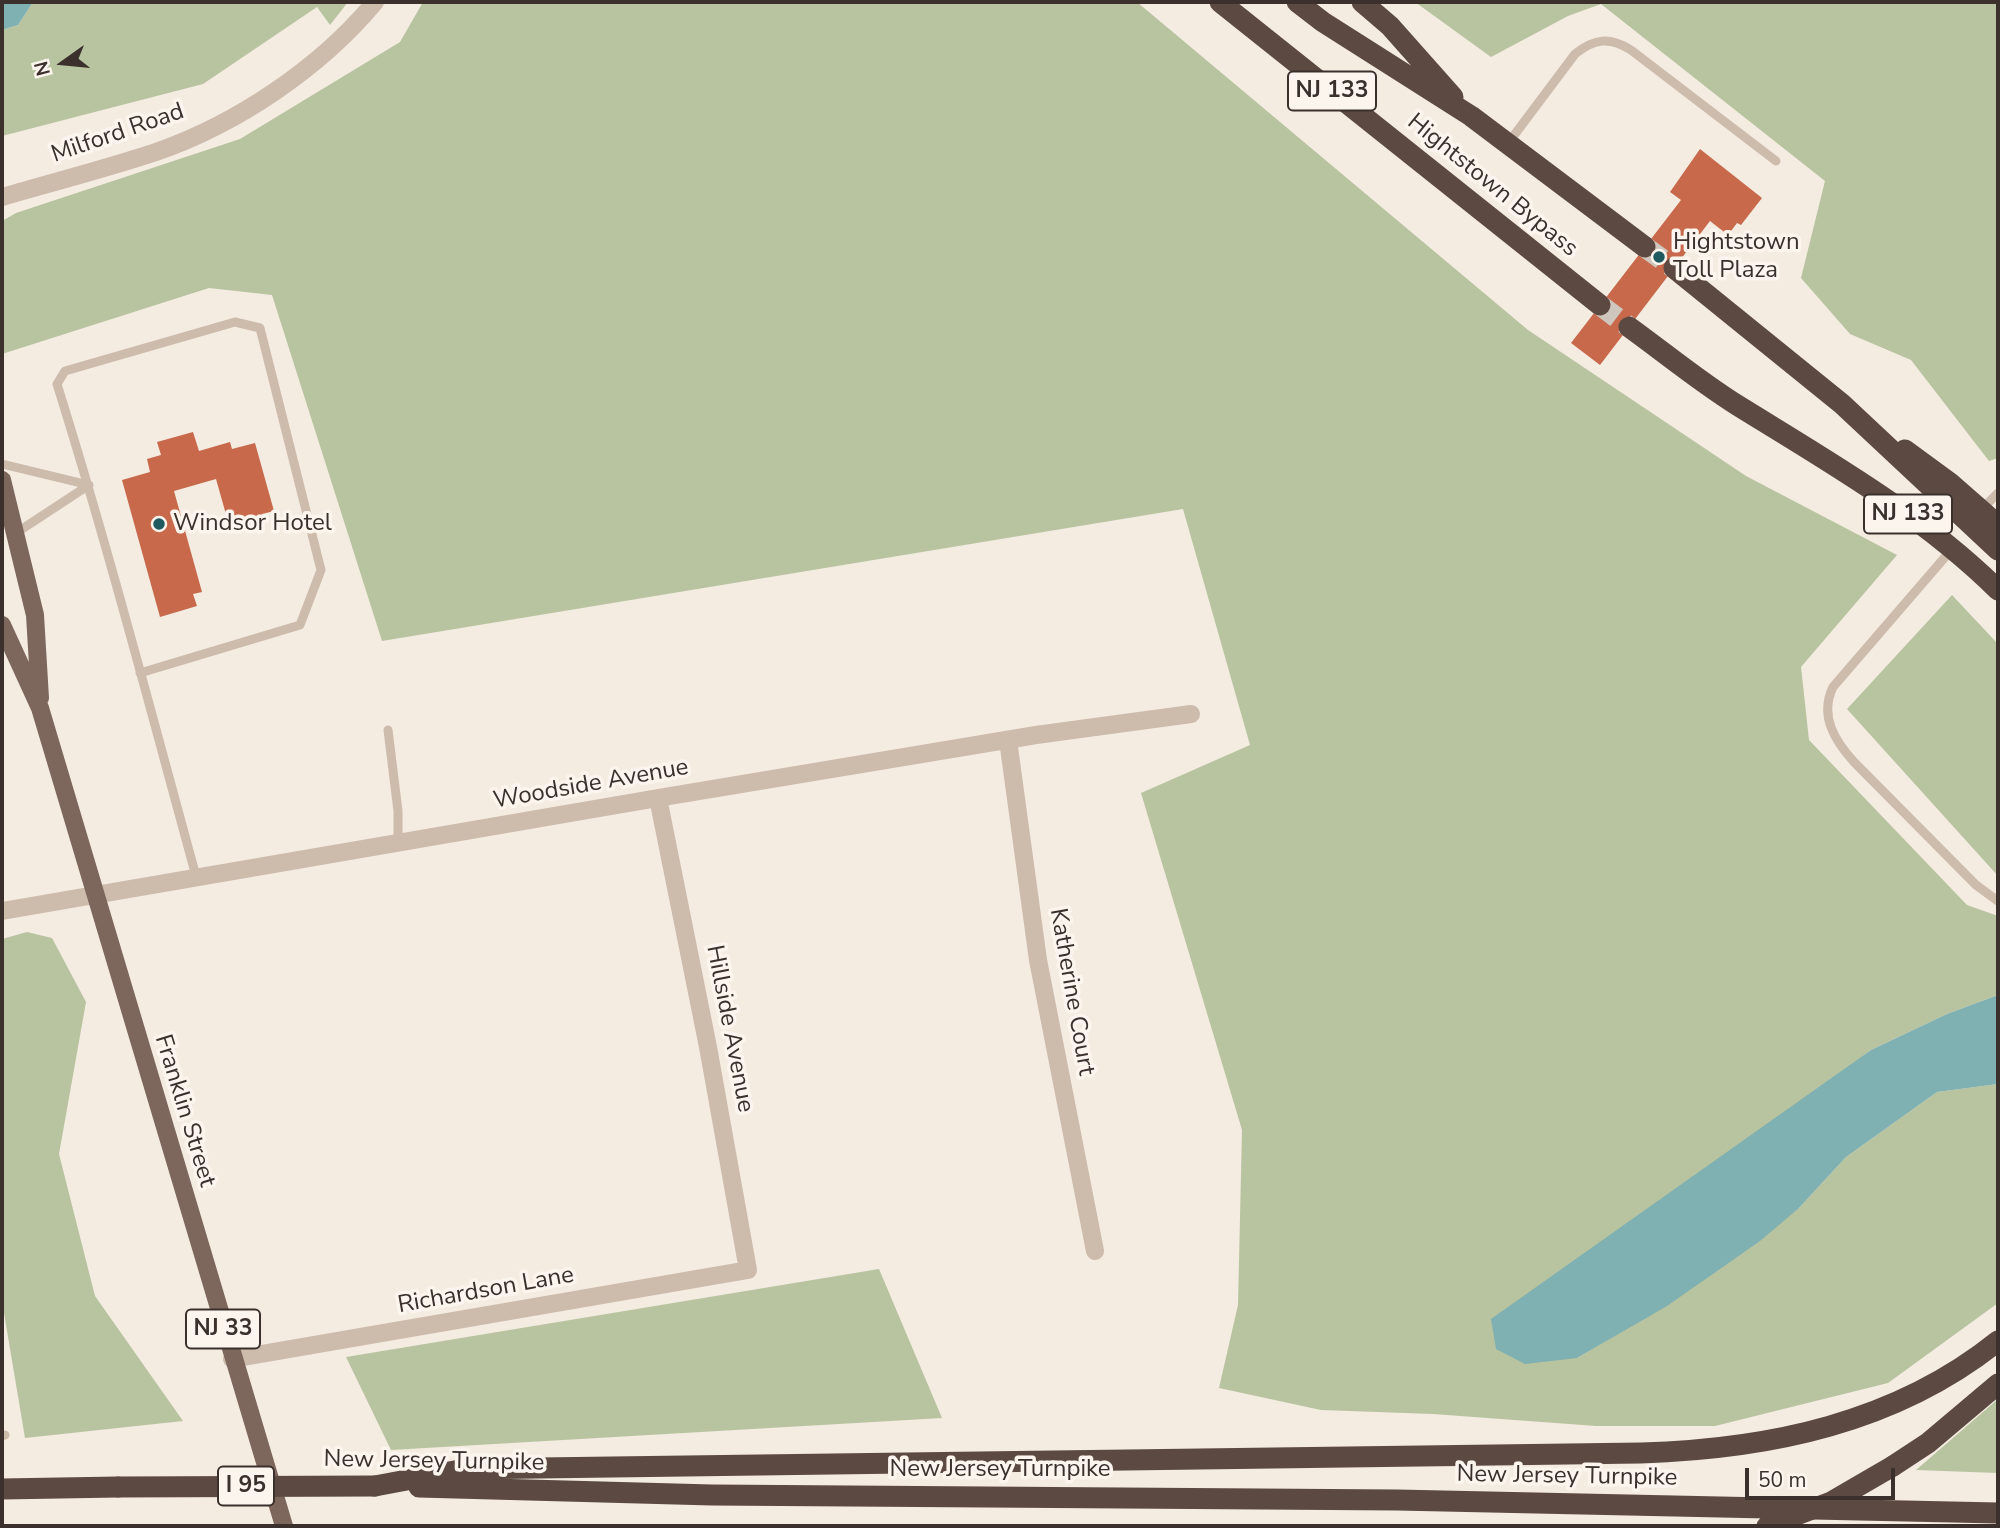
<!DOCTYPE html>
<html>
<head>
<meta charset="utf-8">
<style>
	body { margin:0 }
	#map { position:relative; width:2000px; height:1528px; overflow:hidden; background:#f4ebe1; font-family:"Nunito Sans",sans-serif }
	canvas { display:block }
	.frame { position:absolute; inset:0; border:4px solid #3b302b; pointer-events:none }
	.north { position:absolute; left:28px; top:28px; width:70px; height:70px; -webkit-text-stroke:5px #fbf5ee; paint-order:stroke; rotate:255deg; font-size:19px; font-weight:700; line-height:28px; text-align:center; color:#3b302b }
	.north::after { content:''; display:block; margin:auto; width:24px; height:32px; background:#3b302b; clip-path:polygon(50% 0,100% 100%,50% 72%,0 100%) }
	.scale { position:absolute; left:1745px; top:1468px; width:150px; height:32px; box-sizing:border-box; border:4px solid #3b302b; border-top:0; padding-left:9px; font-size:21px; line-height:24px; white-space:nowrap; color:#3b302b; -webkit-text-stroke:5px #fbf5ee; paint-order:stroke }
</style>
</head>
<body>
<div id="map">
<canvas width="2000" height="1528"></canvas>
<div class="frame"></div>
<div class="north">N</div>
<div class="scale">50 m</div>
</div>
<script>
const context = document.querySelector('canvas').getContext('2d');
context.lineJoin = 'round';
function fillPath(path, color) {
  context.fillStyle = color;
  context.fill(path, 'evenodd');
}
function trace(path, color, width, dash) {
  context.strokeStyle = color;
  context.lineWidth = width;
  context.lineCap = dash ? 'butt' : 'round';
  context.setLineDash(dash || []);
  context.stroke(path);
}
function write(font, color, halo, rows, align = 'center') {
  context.font = font + ' "Nunito Sans",sans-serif';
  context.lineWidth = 7;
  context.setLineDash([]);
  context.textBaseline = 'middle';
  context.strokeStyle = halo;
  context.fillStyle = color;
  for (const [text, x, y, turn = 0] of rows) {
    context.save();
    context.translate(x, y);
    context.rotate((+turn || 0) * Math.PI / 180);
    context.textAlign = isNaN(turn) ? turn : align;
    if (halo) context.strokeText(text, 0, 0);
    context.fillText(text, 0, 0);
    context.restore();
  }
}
const green = new Path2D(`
	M33 2H348L330 25 317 7 203 84 2 136V30L18 25Z
	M423 2H1137L1528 330 1746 476 1897 555 1801 667 1809 740 1967 905 1998 916V995L1947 1014 1871 1050 1821 1087 1577 1358 1621 1332 1799 1208 1846 1157 1937 1092 1998 1084V1303L1888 1383 1715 1426H1596L1433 1414 1321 1410 1219 1388 1238 1305 1242 1130 1141 793 1250 745 1183 509 382 641 272 295 209 288 2 354V221L16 213 240 139 400 42Z
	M1415 2H1998V458L1989 461 1911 360 1850 334 1801 278 1825 181 1601 4 1568 16 1491 57Z
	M1952 595 1998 644V876L1847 709Z
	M27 932 52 938 86 1002 59 1154 95 1296 183 1421 25 1438 2 1301V939Z
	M879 1269 942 1418 391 1450 346 1357Z
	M1998 1399V1473L1916 1470Z`);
const water = new Path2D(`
	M2 2H33L18 25 2 30Z
	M1998 995V1084L1937 1092 1846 1157 1799 1208 1760 1241 1667 1306 1577 1358 1525 1364 1496 1349 1491 1319 1871 1050 1947 1014Z`);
const building = new Path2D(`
	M1700 149 1762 198 1741 225 1737 223 1728 235 1710 221 1600 365 1571 343 1681 200 1670 192Z
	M193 432 199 451 230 442 232 449 255 443 274 511 262 514 264 523 249 527 247 521 229 525 216 479 174 491 202 592 193 594 197 606 160 617 122 480 150 472 147 459 161 455 157 442Z`);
const motorwayTunnel = new Path2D(`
	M1645 247 1674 268
	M1600 305 1629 327`);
const service = new Path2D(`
	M1509 142 1575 54C1595 38 1610 37 1631 50L1776 161
	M2 464 89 485
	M1982 509 1998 493
	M16 533 89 485
	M1952 549 1833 687C1819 716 1835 741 1854 762L1976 885 1998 901
	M140 673 300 625 321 570 260 328 235 322 65 371 57 384C108 547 151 712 196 876
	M388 730 398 811V843
	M2 1436 5 1435`);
const minor = new Path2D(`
	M1008 740 1038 960 1095 1251
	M2 911 658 798 1036 735 1191 714
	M232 1359 748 1270 708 1047 658 798`);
const tertiary = new Path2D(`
	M2 197C53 182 105 169 156 152 237 124 320 68 375 2`);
const primary = new Path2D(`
	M2 480 35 615 40 698
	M2 625 40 708 284 1526`);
const motorway = new Path2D(`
	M1220 2 1600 305
	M1297 2 1323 22 1471 116 1645 247
	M1362 2 1390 26 1453 97
	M1674 268 1842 404 1998 550
	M1629 327C1665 353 1700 382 1737 405 1829 462 1921 514 1998 590
	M1905 450 1950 483 1998 525
	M1893 1466 1928 1443 1998 1384
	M375 1486 465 1469 1641 1453C1769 1449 1896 1423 1998 1341
	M419 1487 712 1495 1397 1500 1998 1513
	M2 1489 118 1487`);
const motorwayBridge = new Path2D(`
	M118 1487 375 1486
	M1767 1526 1831 1502 1893 1466`);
const markers = [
	[1659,257,7,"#1f5a5e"],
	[159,524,7,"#1f5a5e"]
];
const shields = [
	[1332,91,88],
	[1908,514,88],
	[223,1329,74],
	[246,1486,56]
];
const shieldNames = [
	["NJ 133",1332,91],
	["NJ 133",1908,514],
	["NJ 33",223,1329],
	["I 95",246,1486]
];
const streetNames = [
	["Milford Road",118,134,-19],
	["Hightstown Bypass",1492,186,39],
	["Woodside Avenue",591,785,-10],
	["Katherine Court",1071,992,80],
	["Hillside Avenue",729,1029,79],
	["Franklin Street",184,1111,73],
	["Richardson Lane",486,1291,-10],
	["New Jersey Turnpike",434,1462,1],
	["New Jersey Turnpike",1000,1470],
	["New Jersey Turnpike",1567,1477,1]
];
const poiNames = [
	["Hightstown",1673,243],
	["Toll Plaza",1673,271],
	["Windsor Hotel",173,524]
];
fillPath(green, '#b8c4a0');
fillPath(water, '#7fb0b2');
fillPath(building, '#c8694b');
trace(motorwayTunnel, '#cfc6bd', 21, [21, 10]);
trace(service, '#cdbbac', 9);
trace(minor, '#cdbbac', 18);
trace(tertiary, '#cdbbac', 18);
trace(primary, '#7d675c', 18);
trace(motorway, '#5c4a42', 21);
trace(motorwayBridge, '#5c4a42', 21);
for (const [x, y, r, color] of markers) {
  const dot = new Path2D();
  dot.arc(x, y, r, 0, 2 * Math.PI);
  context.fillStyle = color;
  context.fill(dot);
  trace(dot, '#fbf5ee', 2.5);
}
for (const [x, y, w] of shields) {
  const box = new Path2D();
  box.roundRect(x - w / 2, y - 19.5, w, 39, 5);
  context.fillStyle = '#fbf5ee';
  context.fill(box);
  trace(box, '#3b302b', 2);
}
write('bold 23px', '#3b302b', null, shieldNames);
write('24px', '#3b302b', '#fbf5ee', streetNames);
write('24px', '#3b302b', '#fbf5ee', poiNames, 'left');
</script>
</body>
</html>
